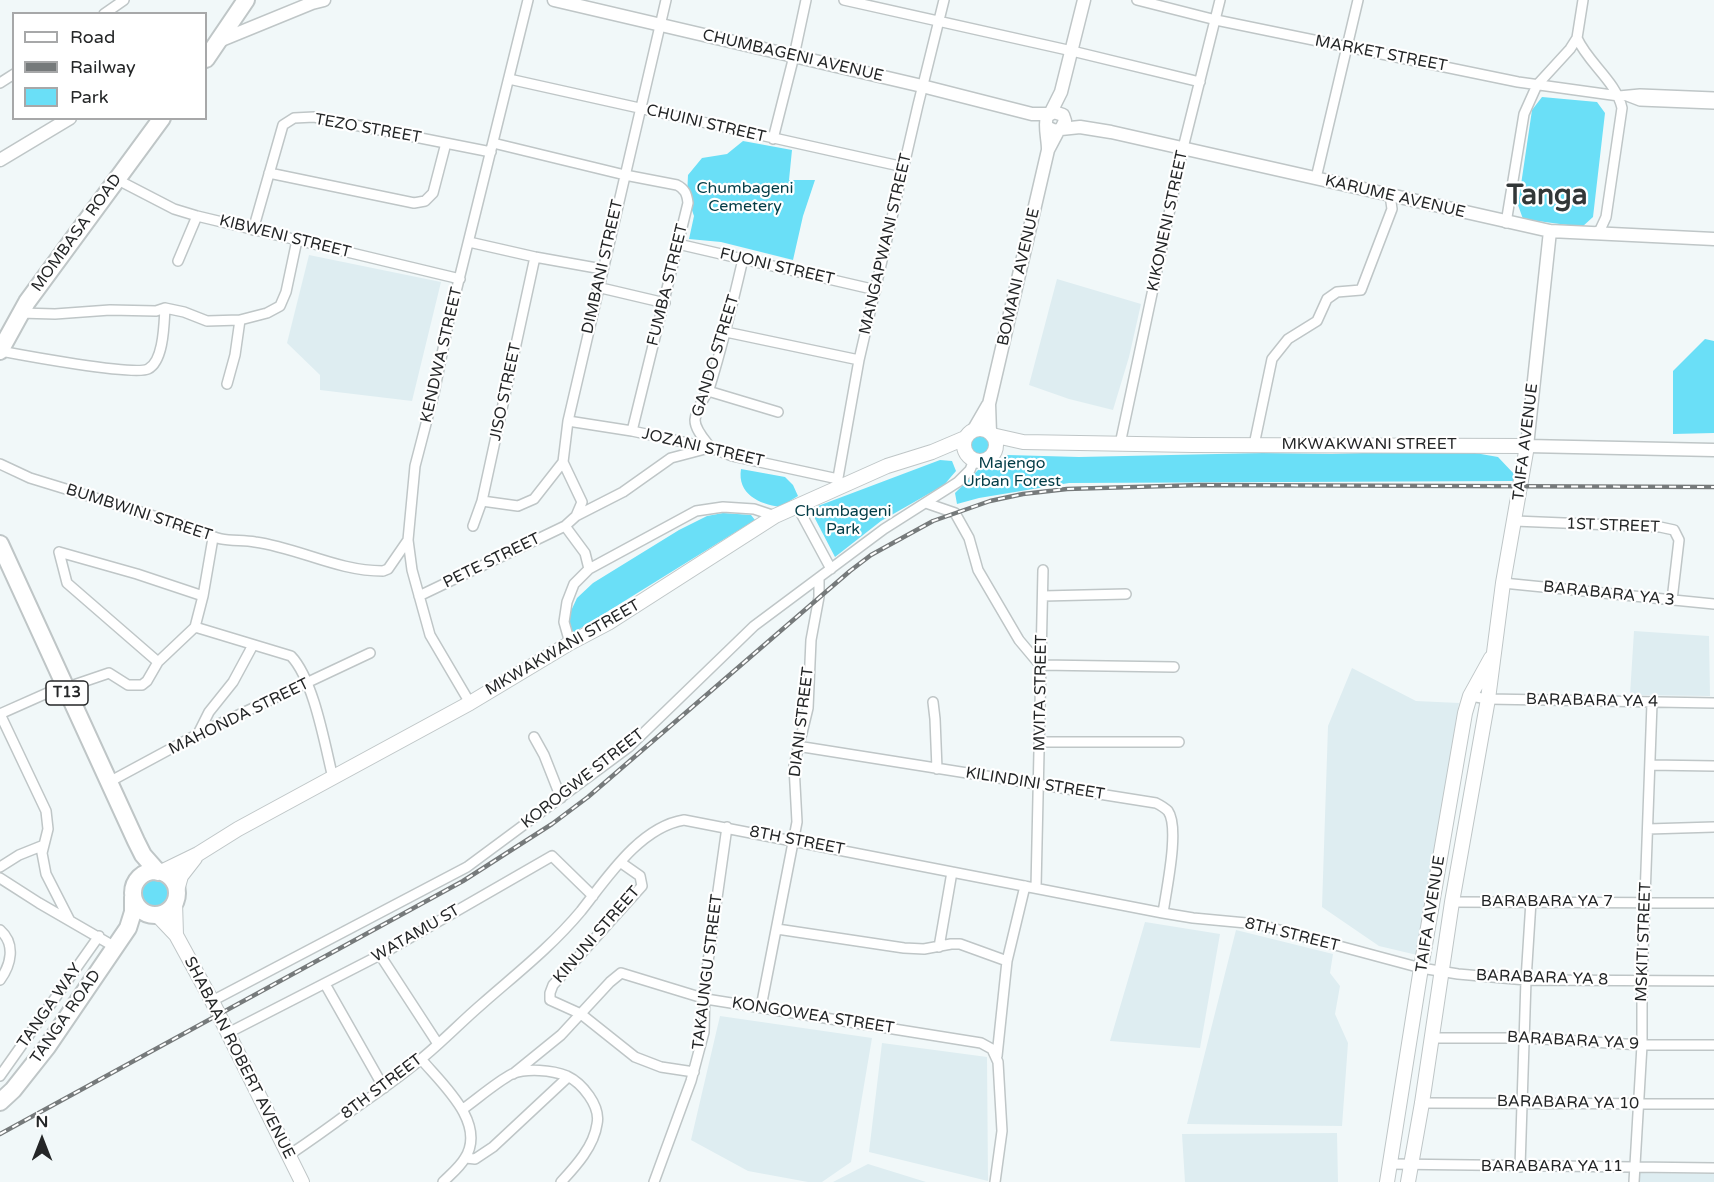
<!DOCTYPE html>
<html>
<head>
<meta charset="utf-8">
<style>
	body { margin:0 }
	#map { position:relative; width:1714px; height:1182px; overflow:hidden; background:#f1f8f9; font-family:"Varela Round",sans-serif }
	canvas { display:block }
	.legend { position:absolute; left:12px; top:12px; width:195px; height:108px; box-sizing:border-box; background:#fff; border:2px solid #a7a8a9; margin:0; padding:8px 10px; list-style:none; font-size:18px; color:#242627 }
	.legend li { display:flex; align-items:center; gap:12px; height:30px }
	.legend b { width:30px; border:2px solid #a7a8a9 }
	.north { position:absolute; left:12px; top:1110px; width:60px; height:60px; -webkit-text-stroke:4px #fff; paint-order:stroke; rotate:0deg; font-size:16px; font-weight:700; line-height:24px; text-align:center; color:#242627 }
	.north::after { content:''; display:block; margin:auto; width:21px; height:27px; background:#242627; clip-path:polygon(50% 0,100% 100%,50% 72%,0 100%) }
</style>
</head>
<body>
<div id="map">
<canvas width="1714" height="1182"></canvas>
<ul class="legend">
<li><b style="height:8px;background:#fff"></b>Road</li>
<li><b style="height:8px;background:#767a7b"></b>Railway</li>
<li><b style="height:16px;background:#6adff7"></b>Park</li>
</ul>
<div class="north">N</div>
</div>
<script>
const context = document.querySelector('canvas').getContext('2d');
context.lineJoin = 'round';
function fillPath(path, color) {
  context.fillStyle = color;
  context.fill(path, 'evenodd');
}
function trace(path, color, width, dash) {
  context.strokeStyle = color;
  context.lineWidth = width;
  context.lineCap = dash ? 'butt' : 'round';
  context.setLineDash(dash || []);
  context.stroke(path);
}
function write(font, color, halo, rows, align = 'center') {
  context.font = font + ' "Varela Round",sans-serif';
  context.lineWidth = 4.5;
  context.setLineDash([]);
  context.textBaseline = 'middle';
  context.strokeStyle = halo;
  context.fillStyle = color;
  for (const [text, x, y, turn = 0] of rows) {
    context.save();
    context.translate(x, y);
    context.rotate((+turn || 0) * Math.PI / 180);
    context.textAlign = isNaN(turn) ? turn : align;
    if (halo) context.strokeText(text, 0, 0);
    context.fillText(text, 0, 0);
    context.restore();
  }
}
const built = new Path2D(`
	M309 255 441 282 412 401 320 390V375L287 343Z
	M1057 279 1141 304 1129 357 1113 410 1069 399 1029 385Z
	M1634 631 1709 636 1710 696 1630 695Z
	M1352 668 1416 701 1459 703 1417 955 1379 946 1322 907 1328 726Z
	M1145 922 1220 934 1200 1048 1110 1041Z
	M1236 930 1333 954 1330 973 1340 986 1335 1014 1348 1043 1342 1126 1187 1124Z
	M720 1016 872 1038 851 1162 822 1182H808L748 1171 691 1140Z
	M882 1043 987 1057 988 1181 869 1152Z
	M1337 1133 1338 1182H1185L1182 1134Z
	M868 1164 926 1182H833Z
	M1640 1173 1714 1174V1182H1640Z`);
const green = new Path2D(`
	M1542 97 1597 102 1605 113 1593 217 1582 227 1523 219 1518 205 1532 110Z
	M743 141 792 150 789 180H815L803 216 793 260 721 242 689 239 694 216 687 196 688 175 702 158 727 154Z
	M1705 339 1714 341V433L1673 434V371Z
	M970 444a10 10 0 1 1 20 0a10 10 0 1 1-20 0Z
	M1458 450 1498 457 1515 475 1513 481 1069 483 979 498 957 504 955 493 978 470 996 463 1008 455 1079 457 1263 453 1332 454Z
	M940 460 952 461 956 471 944 485 881 521 835 557 810 509Z
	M741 469 785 477 793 485 798 496 780 507C759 504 737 494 741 469Z
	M723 513 751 515 755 520 573 633 570 627V613L577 598 593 583 679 530 707 516Z
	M137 894a16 16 0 1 1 32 0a16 16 0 1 1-32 0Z`);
const street = new Path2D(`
	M844 0 1072 51 1200 82
	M1137 0 1216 20 1518 82 1619 96 1640 94 1714 97
	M104 14 124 0
	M1577 38C1588 63 1616 81 1622 108L1606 217 1600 230 1593 234
	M509 79 904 167
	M0 83 14 74
	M1627 96 1640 101 1714 104
	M773 139 794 56 806 0
	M493 143 625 175 677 185C685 189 687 194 688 203L632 431
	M269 173 414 203 425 201 433 193 446 143
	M1316 178 1358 0
	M116 179 174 209 197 216 460 279
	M1506 223 1524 114 1537 85 1570 49 1577 38 1583 0
	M253 230 283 125 294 118 314 117 491 152
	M469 242 535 257 602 269
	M678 244 876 290
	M178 261 197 216
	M597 287 665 303
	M20 313 55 314 110 310 156 311 165 308 184 312 207 321 240 320 267 313 280 306 286 292 297 240
	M726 332 859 360
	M0 351C21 355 134 376 148 369 164 361 164 323 165 308
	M227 384 235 355 240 320
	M708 391 778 412
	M568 421 632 431 711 448 732 456 838 479
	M1120 444 1183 148 1220 0
	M1254 445 1272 359 1288 339 1317 321 1327 299 1337 292 1361 290 1392 209 1390 195
	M711 448C705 440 695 430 695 420 696 408 706 397 710 386 723 344 733 302 743 259
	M0 464 30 478 206 532C218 543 239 539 255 542 299 548 337 571 383 571L388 569 408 540
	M836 489 859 360 918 105 944 0
	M482 501 518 506 534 499 563 462
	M926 503 955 513 969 538 978 570 1019 640 1040 665 1174 667
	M797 506 831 569
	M576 516 623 492 671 458 709 448
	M1515 521 1660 527 1674 530 1679 540 1672 600
	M473 526 482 501 535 257
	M565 526 585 553 589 569
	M59 552 67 583 158 662
	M59 552 137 574 203 596
	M1503 583 1714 604
	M419 596 565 526 576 516 582 502 563 462 568 421 666 0
	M1043 596 1126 594
	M195 627 291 656C314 680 325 746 333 778
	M570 643 564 622 567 602 574 584 589 569 696 511 723 507 754 509 775 516
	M1470 696 1488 699 1714 703
	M933 702 935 719 937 769
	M470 703 430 635 412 570 408 540 415 466 434 393 449 320 528 0
	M0 714 54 690 65 688 109 673 128 685H142L147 681 158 662 195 627 203 596 213 538
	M0 714 46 811 48 829 42 853 46 874 69 919
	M198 734 209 712 233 682 253 645
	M534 737 544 755 561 798
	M1040 742H1179
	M797 746 1156 803C1160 805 1165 808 1168 811 1180 828 1166 891 1163 913
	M1650 765 1714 766
	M109 782 198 734 370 653
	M1648 829 1714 827
	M620 862 640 876 642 886 553 985 550 993V1000L581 1014 635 1057 661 1067 694 1072
	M0 867 19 855 44 845
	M0 878 39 903 115 947
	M1036 888 1043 570
	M1452 902 1714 903
	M777 929 904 948 924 949 951 944H960L1007 961
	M0 930C16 944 11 965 0 980
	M939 947 952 872
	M380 955 438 1044
	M325 984 384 1088
	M212 1001 467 867 629 747 754 626 884 529 958 482 970 470 974 460
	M761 1007 797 822 794 766 808 708 811 640 819 597V578
	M228 1033 380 955 552 856 593 896
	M1432 1038H1525L1642 1045H1714
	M997 1056 1007 961 1025 886
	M421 1059C442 1084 487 1123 465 1158 460 1167 450 1175 443 1182
	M513 1074 561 1035 610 982 621 973 706 999 981 1043 992 1049 998 1062 1002 1131 995 1182
	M0 1076 99 936
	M1422 1103 1714 1104
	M463 1109C477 1099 498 1081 512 1074 527 1068 552 1070 567 1076 582 1083 601 1106 597 1124 594 1146 576 1166 561 1182
	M289 1155C310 1141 331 1126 351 1111 375 1094 399 1078 421 1059 442 1042 461 1022 482 1004 516 974 551 947 581 911 607 878 640 827 684 820L1163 913 1193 918 1257 924 1421 968 1458 974 1526 980 1714 981
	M466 1158 475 1159 493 1147 568 1077
	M1390 1164 1714 1168
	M1520 1167 1526 980 1531 901
	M654 1182 691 1081 704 1032 705 983 727 827
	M1634 1182 1642 1045V981L1652 703`);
const secondary = new Path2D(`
	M554 0 922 86 1032 114H1049
	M219 41 312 3 324 0
	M1051 112 1061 92 1084 0
	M1047 127 1055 131 1061 129 1065 121 1063 115 1054 112 1047 116C1044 125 1048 139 1048 149
	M1061 129 1080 127 1111 132 1550 231 1714 239
	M0 160 70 118
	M1550 231 1527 446 1714 450
	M973 431 988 405
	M990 433 989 404 1048 150 1058 131`);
const primary = new Path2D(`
	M964 445a16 16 0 1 1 32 0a16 16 0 1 1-32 0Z
	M992 435 1023 442 1193 445 1527 446 1503 583 1488 699 1452 902 1422 1103 1408 1182
	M161 872 198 854 238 829 470 703 570 643 608 623 775 516 887 466 932 452 965 438
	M177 890 181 876 195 858
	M175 902 176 935
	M157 915 176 935 212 1001 302 1182
	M1387 1182 1421 968 1465 713 1470 696 1491 658`);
const highway = new Path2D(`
	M206 59 246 0
	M0 351 27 302 162 118
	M0 544 136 841 143 855 158 872
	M133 893a22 22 0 1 1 44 0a22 22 0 1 1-44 0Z
	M0 1102 13 1090 47 1047 128 928 133 912V897`);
const rail = new Path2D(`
	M0 1134 463 881 552 824 588 797 850 571 871 555 933 521 990 501 1023 494 1067 489 1200 485 1714 487`);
const shields = [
	[67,693,42]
];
const shieldNames = [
	["T13",67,693]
];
const streetNames = [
	["MARKET STREET",1381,54,11],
	["CHUMBAGENI AVENUE",793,56,13],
	["CHUINI STREET",706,124,13],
	["TEZO STREET",368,129,10],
	["KARUME AVENUE",1395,197,13],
	["KIKONENI STREET",1168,221,-78],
	["MOMBASA ROAD",77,233,-54],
	["KIBWENI STREET",285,237,14],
	["MANGAPWANI STREET",886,244,-77],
	["DIMBANI STREET",603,267,-77],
	["FUONI STREET",777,267,13],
	["BOMANI AVENUE",1019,277,-77],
	["FUMBA STREET",668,285,-76],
	["KENDWA STREET",442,355,-77],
	["GANDO STREET",716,356,-73],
	["JISO STREET",506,392,-78],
	["TAIFA AVENUE",1526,442,-83],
	["MKWAKWANI STREET",1369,445],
	["JOZANI STREET",703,448,13],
	["BUMBWINI STREET",139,513,18],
	["1ST STREET",1613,526,2],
	["PETE STREET",492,561,-26],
	["BARABARA YA 3",1609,594,6],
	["MKWAKWANI STREET",563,648,-30],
	["MVITA STREET",1041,693,-89],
	["BARABARA YA 4",1592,701,1],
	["MAHONDA STREET",239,717,-26],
	["DIANI STREET",802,722,-83],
	["KOROGWE STREET",583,779,-38],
	["KILINDINI STREET",1035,784,9],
	["8TH STREET",797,841,11],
	["BARABARA YA 7",1547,902],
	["TAIFA AVENUE",1431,914,-81],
	["WATAMU ST",416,934,-30],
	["KINUNI STREET",597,935,-49],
	["8TH STREET",1292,935,14],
	["MSKITI STREET",1644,942,-88],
	["TAKAUNGU STREET",708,972,-83],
	["BARABARA YA 8",1542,978,2],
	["TANGA WAY",50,1006,-55],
	["KONGOWEA STREET",813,1016,9],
	["TANGA ROAD",66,1017,-55],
	["BARABARA YA 9",1573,1041,3],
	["SHABAAN ROBERT AVENUE",239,1058,63],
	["8TH STREET",382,1087,-37],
	["BARABARA YA 10",1568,1103,1],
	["BARABARA YA 11",1552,1167]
];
const parkNames = [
	["Chumbageni",745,189],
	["Cemetery",745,207],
	["Majengo",1012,464],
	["Urban Forest",1012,482],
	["Chumbageni",843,512],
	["Park",843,530]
];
const townNames = [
	["Tanga",1547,197]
];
fillPath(built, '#deedf1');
fillPath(green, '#6adff7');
trace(street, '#bfc6c7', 12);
trace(secondary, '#bfc6c7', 15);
trace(primary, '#bfc6c7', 16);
trace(highway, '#bfc6c7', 20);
trace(street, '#fff', 9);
trace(secondary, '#fff', 12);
trace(primary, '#fff', 14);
trace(highway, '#fff', 16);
trace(rail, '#767a7b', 4.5);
trace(rail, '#fff', 2, [7]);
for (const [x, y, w] of shields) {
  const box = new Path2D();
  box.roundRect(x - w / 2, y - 12, w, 24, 4.5);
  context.fillStyle = '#fff';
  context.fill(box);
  trace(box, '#242627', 1.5);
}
write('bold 15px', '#242627', null, shieldNames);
write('16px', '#242627', '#fff', streetNames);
write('16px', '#023c46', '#fff', parkNames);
write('bold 28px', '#323738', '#fff', townNames);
</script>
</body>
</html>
